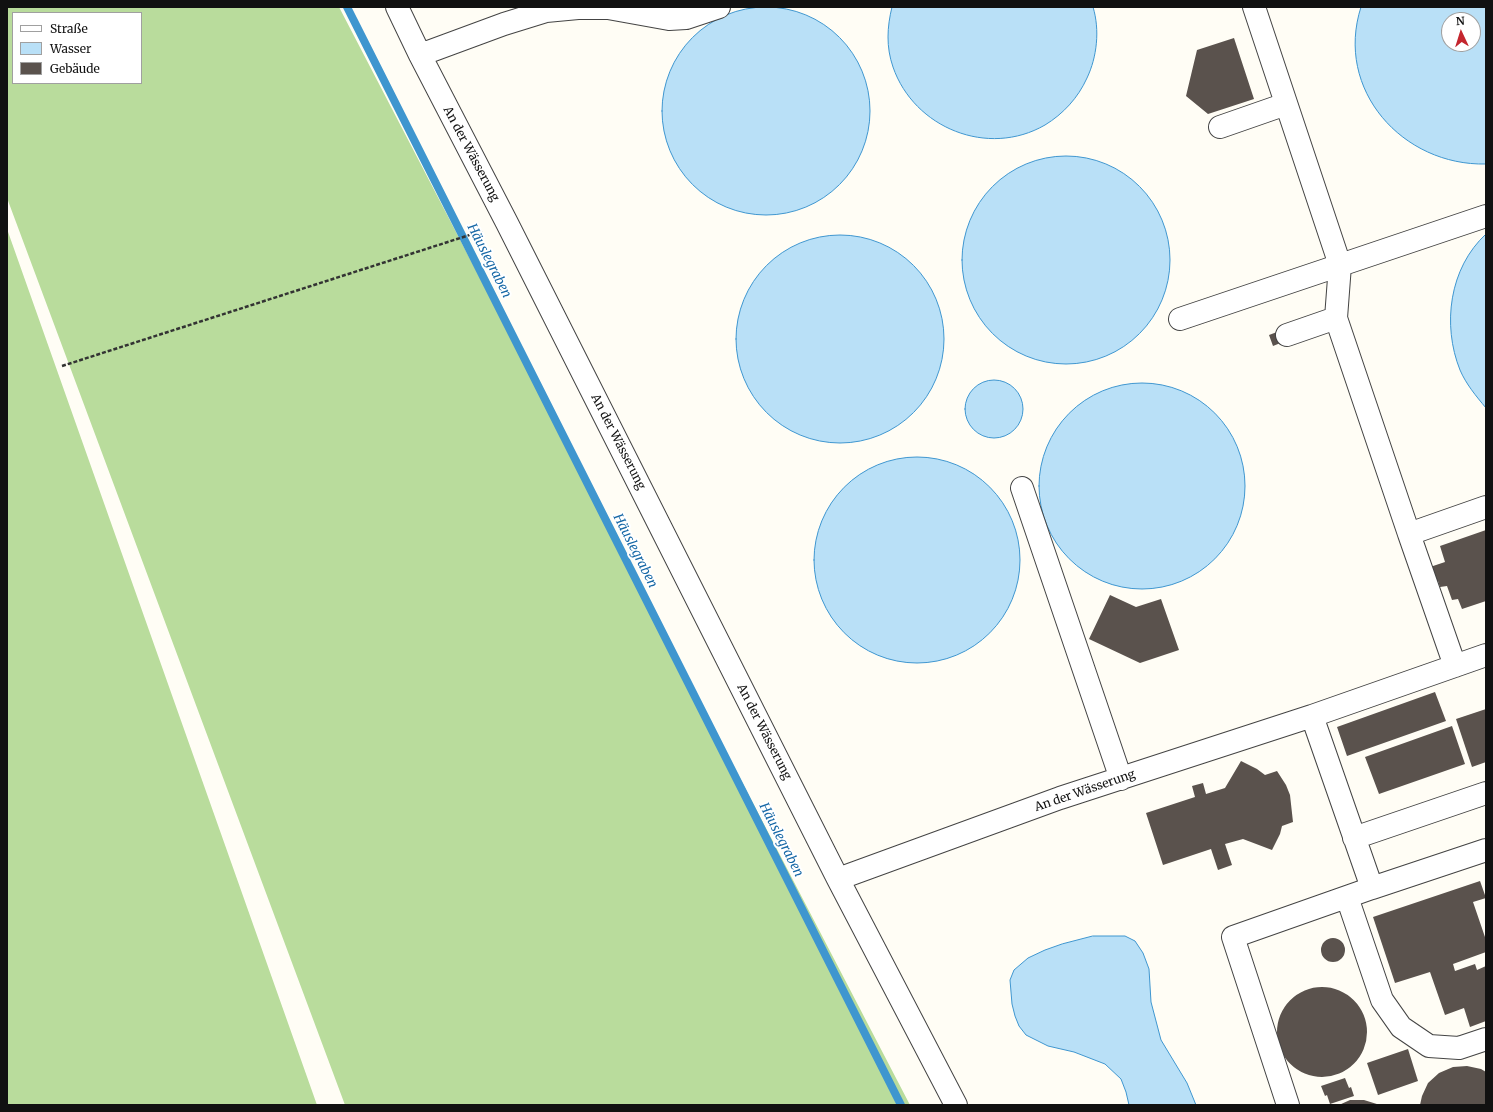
<!DOCTYPE html>
<html>
<head>
<meta charset="utf-8">
<style>
	body { margin:0 }
	#map { position:relative; width:1493px; height:1112px; overflow:hidden; background:#fffdf5; font-family:Merriweather,serif }
	canvas { display:block }
	.frame { position:absolute; inset:0; border:8px solid #111; pointer-events:none }
	.legend { position:absolute; left:12px; top:12px; width:130px; height:72px; box-sizing:border-box; background:#fff; border:1px solid #a0a0a0; margin:0; padding:5px 7px; list-style:none; font-size:12px; color:#111 }
	.legend li { display:flex; align-items:center; gap:8px; height:20px }
	.legend b { width:20px; border:1px solid #a0a0a0 }
	.north { position:absolute; left:1441px; top:12px; width:40px; height:40px; box-sizing:border-box; background:#fff; border:1px solid #a0a0a0; border-radius:50%; rotate:356deg; font-size:11px; font-weight:700; line-height:16px; text-align:center; color:#111 }
	.north::after { content:''; display:block; margin:auto; width:14px; height:18px; background:#c4262e; clip-path:polygon(50% 0,100% 100%,50% 72%,0 100%) }
</style>
</head>
<body>
<div id="map">
<canvas width="1493" height="1112"></canvas>
<div class="frame"></div>
<ul class="legend">
<li><b style="height:5px;background:#fff"></b>Straße</li>
<li><b style="height:11px;background:#b9e0f7"></b>Wasser</li>
<li><b style="height:11px;background:#5a524d"></b>Gebäude</li>
</ul>
<div class="north">N</div>
</div>
<script>
const context = document.querySelector('canvas').getContext('2d');
context.lineJoin = 'round';
function fillPath(path, color) {
  context.fillStyle = color;
  context.fill(path, 'evenodd');
}
function trace(path, color, width, dash) {
  context.strokeStyle = color;
  context.lineWidth = width;
  context.lineCap = dash ? 'butt' : 'round';
  context.setLineDash(dash || []);
  context.stroke(path);
}
function write(font, color, halo, rows, align = 'center') {
  context.font = font + ' Merriweather,serif';
  context.lineWidth = 4;
  context.setLineDash([]);
  context.textBaseline = 'middle';
  context.strokeStyle = halo;
  context.fillStyle = color;
  for (const [text, x, y, turn = 0] of rows) {
    context.save();
    context.translate(x, y);
    context.rotate((+turn || 0) * Math.PI / 180);
    context.textAlign = isNaN(turn) ? turn : align;
    if (halo) context.strokeText(text, 0, 0);
    context.fillText(text, 0, 0);
    context.restore();
  }
}
const forest = new Path2D(`
	M7 7H339L910 1105H345L7 198ZM13 13H141V83H13Z
	M7 229 317 1105H7Z`);
const water = new Path2D(`
	M662 111a104 104 0 1 1 208 0a104 104 0 1 1-208 0Z
	M892 7H1093C1100 30 1097 57 1087 78 1078 98 1063 114 1045 125 988 158 914 128 893 67 886 47 887 27 892 7Z
	M1361 7H1486V164C1403 166 1334 90 1361 7ZM1449 20H1473V44H1449Z
	M962 260a104 104 0 1 1 208 0a104 104 0 1 1-208 0Z
	M1486 234V408C1476 396 1466 384 1460 370 1442 325 1449 268 1486 234Z
	M736 339a104 104 0 1 1 208 0a104 104 0 1 1-208 0Z
	M965 409a29 29 0 1 1 58 0a29 29 0 1 1-58 0Z
	M1039 486a103 103 0 1 1 206 0a103 103 0 1 1-206 0Z
	M814 560a103 103 0 1 1 206 0a103 103 0 1 1-206 0Z
	M1093 936H1125L1135 941 1143 953 1149 969 1151 1002 1161 1040 1187 1083 1196 1105H1129L1126 1092 1121 1079 1105 1064 1074 1052 1048 1046 1026 1035 1019 1026 1015 1016 1012 1004 1010 980 1014 970 1028 958 1045 950 1062 944Z`);
const stream = new Path2D(`
	M347 7 901 1105`);
const building = new Path2D(`
	M1234 38 1254 99 1208 114 1186 96 1197 50Z
	M1285 329 1288 340 1273 346 1269 335Z
	M1486 530V601L1462 609 1458 599 1452 600 1447 586 1440 587 1438 581 1433 583 1427 568 1445 562 1440 546Z
	M1110 595 1136 607 1161 599 1179 650 1140 663 1089 639Z
	M1435 692 1446 721 1347 756 1337 727Z
	M1486 709V762L1472 767 1456 719Z
	M1452 726 1465 764 1379 794 1365 757Z
	M1241 761 1257 769 1265 775 1277 771 1286 785 1290 795 1293 822 1282 826 1280 834 1272 850 1243 839 1225 844 1232 865 1218 870 1211 849 1163 865 1146 813 1195 797 1192 786 1203 783 1206 794 1225 788Z
	M1480 881 1486 898 1473 902 1486 940V952L1453 964 1455 971 1475 964 1477 970 1486 966V1021L1470 1027 1464 1008 1445 1015 1430 972 1395 983 1373 917Z
	M1321 950a12 12 0 1 1 24 0a12 12 0 1 1-24 0Z
	M1277 1032a45 45 0 1 1 90 0a45 45 0 1 1-90 0Z
	M1408 1049 1418 1081 1378 1095 1367 1063Z
	M1467 1066 1481 1069 1486 1072V1105H1420L1422 1096 1428 1083 1439 1073 1453 1067Z
	M1345 1078 1349 1088 1351 1087 1354 1096 1330 1104 1327 1095 1325 1096 1321 1086Z
	M1350 1100H1364L1380 1105H1339Z`);
const path = new Path2D(`
	M62 366 482 231`);
const minor = new Path2D(`
	M397 7 420 55 507 223 838 879 956 1105
	M1254 7 1340 265 1336 318 1409 534
	M420 55 504 24 546 11 578 8H608L669 19 686 18 719 7
	M1220 127 1286 104
	M1180 319 1486 216
	M1287 335 1336 318
	M1022 488 1121 779
	M1455 666 1409 534 1486 507
	M1354 838 1486 793
	M838 879 1060 798 1312 716 1486 655
	M1372 888 1486 850
	M1347 897 1382 1000 1401 1027 1429 1046 1459 1048 1486 1039
	M1288 1105 1233 937 1372 888 1312 716`);
const streetNames = [
	["An der Wässerung",471,154,62],
	["An der Wässerung",618,442,63],
	["An der Wässerung",764,732,63],
	["An der Wässerung",1085,791,-19]
];
const waterNames = [
	["Häuslegraben",489,261,63],
	["Häuslegraben",635,551,63],
	["Häuslegraben",781,840,63]
];
fillPath(forest, '#b9dc9c');
fillPath(water, '#b9e0f7');
trace(water, '#3f96cf', 1);
trace(stream, '#3f96cf', 8);
fillPath(building, '#5a524d');
trace(minor, '#444', 24);
trace(path, '#333', 2.5, [4, 2]);
trace(minor, '#fff', 22);
write('12px', '#111', '#fff', streetNames);
write('italic 13px', '#1768a6', '#fff', waterNames);
</script>
</body>
</html>
